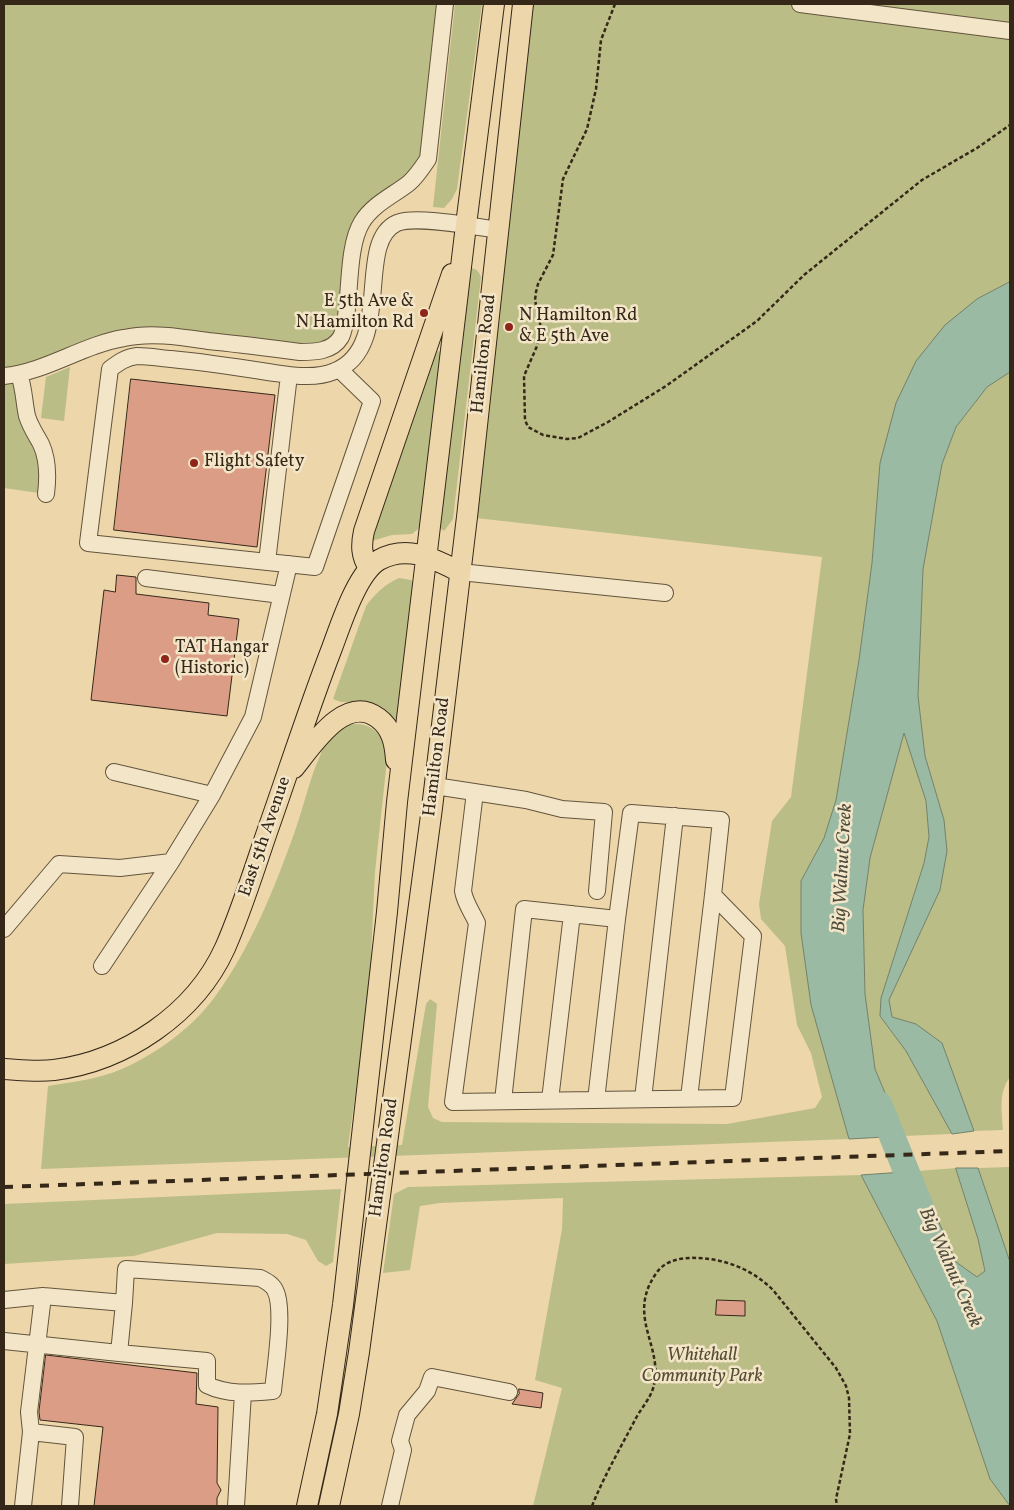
<!DOCTYPE html>
<html>
<head>
<meta charset="utf-8">
<style>
	body { margin:0 }
	#map { position:relative; width:1014px; height:1510px; overflow:hidden; background:#edd7aa; font-family:Vollkorn,serif }
	canvas { display:block }
	.frame { position:absolute; inset:0; border:5px solid #352819; pointer-events:none }
</style>
</head>
<body>
<div id="map">
<canvas width="1014" height="1510"></canvas>
<div class="frame"></div>
</div>
<script>
const context = document.querySelector('canvas').getContext('2d');
context.lineJoin = 'round';
function fillPath(path, color) {
  context.fillStyle = color;
  context.fill(path, 'evenodd');
}
function trace(path, color, width, dash) {
  context.strokeStyle = color;
  context.lineWidth = width;
  context.lineCap = dash ? 'butt' : 'round';
  context.setLineDash(dash || []);
  context.stroke(path);
}
function write(font, color, halo, rows, align = 'center') {
  context.font = font + ' Vollkorn,serif';
  context.lineWidth = 5;
  context.setLineDash([]);
  context.textBaseline = 'middle';
  context.strokeStyle = halo;
  context.fillStyle = color;
  for (const [text, x, y, turn = 0] of rows) {
    context.save();
    context.translate(x, y);
    context.rotate((+turn || 0) * Math.PI / 180);
    context.textAlign = isNaN(turn) ? turn : align;
    if (halo) context.strokeText(text, 0, 0);
    context.fillText(text, 0, 0);
    context.restore();
  }
}
const green = new Path2D(`
	M4 4H445L428 159 362 222 346 318 331 347 157 336 20 374 46 494 4 488Z
	M455 4H482L457 189 452 199 444 208 433 207Z
	M523 4H1010V282L977 299 880 463 872 563 859 660 836 800 824 838 801 881V933L811 1005 849 1139 41 1169 48 1086C73 1082 99 1079 122 1069 157 1053 191 1029 214 998 250 950 275 887 295 831 304 806 309 780 320 756 322 750 324 744 328 739 343 719 372 718 384 742 386 747 386 754 387 760L375 872 369 997 348 1147 402 1145 426 1004 430 999 437 1004 428 1107 433 1118 442 1122 727 1124 815 1108 822 1097 811 1053 797 1025 785 946 761 919 759 904 772 821 791 797 822 557 467 517Z
	M469 268C476 268 478 270 481 277L453 519 444 531 440 528Z
	M438 351 442 352 422 526 412 534 392 535 372 541 369 539 432 361Z
	M70 367 64 421 41 418 46 377Z
	M1010 372V1077C998 1094 1002 1110 1003 1130L974 1131 942 1043 916 1024 892 1017 889 1000 940 890 944 820 925 756 918 696 923 569 942 464 956 427 987 387Z
	M399 578 411 580 416 586 400 724H396L366 702H341L333 699 366 606C375 594 385 584 399 578Z
	M904 732 926 801 929 837 924 863 881 998 880 1016 906 1051 952 1134 903 1136 875 1069 865 994 863 910 870 858Z
	M1009 1167 1010 1170V1262L978 1168Z
	M956 1168 978 1239 985 1272 977 1278 956 1262 917 1171Z
	M861 1175 937 1321 990 1479 1010 1506H533L562 1388 535 1380 562 1229 563 1198 440 1203 420 1206 410 1270 383 1273 394 1194 408 1187Z
	M341 1189 333 1262 326 1266 318 1261 306 1240 287 1234 217 1233 134 1256 4 1264V1204Z`);
const water = new Path2D(`
	M1010 282V372L987 387 956 427 942 464 923 569 918 696 925 756 944 820 947 851 940 890 889 1000 892 1017 916 1024 942 1043 974 1131 952 1134 906 1051 880 1016 881 998 924 863 929 837 926 801 904 733 870 858 863 910 865 994 875 1069 903 1136 849 1139 811 1005 801 933V881L824 838 836 800 859 660 872 563 880 463 896 403 916 361 945 325 977 299Z
	M956 1168H978L1010 1262V1506L990 1479 937 1321 861 1175 917 1171 956 1262 977 1277 985 1271 978 1239Z`);
const river = new Path2D(`
	M879 1104 920 1205`);
const building = new Path2D(`
	M131 379 275 395 257 547 114 530Z
	M117 575 136 577V594L209 603 208 615 239 619 227 716 91 700 104 590 115 592Z
	M717 1300 745 1301V1316L716 1315Z
	M46 1355 197 1373 196 1404 218 1407 217 1483 221 1490 217 1498V1506H94L103 1427 40 1420 39 1412Z
	M519 1389 543 1393 541 1408 512 1404 519 1394Z`);
const path = new Path2D(`
	M615 4 601 40 596 89 587 129 563 179 553 255 538 284 536 292 535 300 541 328 537 346 524 376 525 420 528 427 543 435 567 439 578 438 608 422 666 386 757 321 804 275 922 180 977 148 1010 125
	M592 1506C604 1476 621 1447 636 1418 642 1407 651 1398 654 1385 663 1346 627 1317 655 1275 664 1260 682 1257 698 1258 726 1259 753 1270 773 1290L836 1368 846 1386 849 1398 850 1434 836 1499 837 1506`);
const minor = new Path2D(`
	M800 4 1010 31
	M339 369 372 401 315 567 88 543 110 369C118 363 126 357 137 356 148 356 160 358 171 359 203 362 236 367 268 372 290 375 314 380 335 371 395 347 354 242 397 223 416 215 476 227 498 230
	M19 374C24 388 24 402 27 416 30 426 36 435 41 444 48 459 48 478 46 494
	M4 376C46 372 82 345 124 338 151 332 181 337 208 341 239 344 269 348 300 352 314 352 332 352 341 337 345 329 346 317 347 308 350 283 349 243 362 222 373 204 394 195 409 183 417 176 422 168 428 159L445 4
	M267 562 289 375
	M460 572 665 593
	M146 578 281 595
	M114 772 212 795 253 717 289 564
	M435 786 526 800 562 809 604 812 597 891
	M475 792 463 891C465 903 472 912 477 923L453 1102C546 1101 640 1099 733 1098L753 936 713 895 721 820 631 813 617 919 524 909 503 1101
	M4 929 59 864 120 868 171 862
	M102 966 171 862 212 795
	M689 1098 713 895
	M643 1099 675 816
	M550 1100 572 914
	M596 1100 617 919
	M4 1300 43 1296 124 1303 126 1269 260 1278C266 1281 272 1284 275 1290 285 1308 275 1368 273 1391 250 1393 228 1395 207 1385V1361L119 1353 124 1303
	M4 1341 119 1353
	M31 1432 29 1412 43 1296
	M23 1506 31 1432 75 1437 70 1506
	M236 1506 243 1393
	M390 1506 403 1450 400 1441 407 1415 427 1391 432 1377 509 1392`);
const major = new Path2D(`
	M369 568C361 556 361 545 364 531L452 274
	M294 768C312 746 345 693 378 718 392 728 395 744 396 760
	M4 1069C21 1070 37 1072 54 1070 125 1061 195 1014 225 948 241 912 253 873 266 835 288 773 308 710 332 648 341 624 357 573 379 560 408 544 434 559 460 572
	M307 1506 327 1414 343 1305 387 912 397 802 466 225 494 4
	M329 1506 349 1414 359 1352 432 808 467 517 523 4`);
const rail = new Path2D(`
	M4 1187 1010 1151`);
const markers = [
	[424,313,5,"#8f2418"],
	[509,327,5,"#8f2418"],
	[194,463,5,"#8f2418"],
	[165,659,5,"#8f2418"]
];
const poiNames = [
	["E 5th Ave &",414,303,"right"],
	["N Hamilton Rd",414,324,"right"],
	["N Hamilton Rd",519,317],
	["& E 5th Ave",519,338],
	["Flight Safety",204,463],
	["TAT Hangar",175,649],
	["(Historic)",175,670]
];
const streetNames = [
	["Hamilton Road",485,354,-84],
	["Hamilton Road",438,757,-83],
	["East 5th Avenue",266,837,-71],
	["Hamilton Road",385,1158,-82]
];
const parkNames = [
	["Whitehall",702,1357],
	["Community Park",702,1378]
];
const waterNames = [
	["Big Walnut Creek",844,868,-87],
	["Big Walnut Creek",949,1268,66]
];
fillPath(green, '#bbbd86');
fillPath(water, '#9abaa3');
trace(water, '#72806c', 1);
trace(river, '#9abaa3', 26);
fillPath(building, '#dc9d86');
trace(building, '#352819', 1);
trace(minor, '#63543d', 18);
trace(major, '#352819', 22);
trace(path, '#352819', 2.5, [4, 2.5]);
trace(minor, '#f3e5c8', 16);
trace(major, '#edd7aa', 20);
trace(rail, '#352819', 4, [9, 9]);
for (const [x, y, r, color] of markers) {
  const dot = new Path2D();
  dot.arc(x, y, r, 0, 2 * Math.PI);
  context.fillStyle = color;
  context.fill(dot);
  trace(dot, '#f3e5c8', 2);
}
write('18px', '#352819', '#f3e5c8', poiNames, 'left');
write('18px', '#352819', '#f3e5c8', streetNames);
write('italic 18px', '#564d34', '#f3e5c8', parkNames);
write('italic 19px', '#4e4c3c', '#f3e5c8', waterNames);
</script>
</body>
</html>
